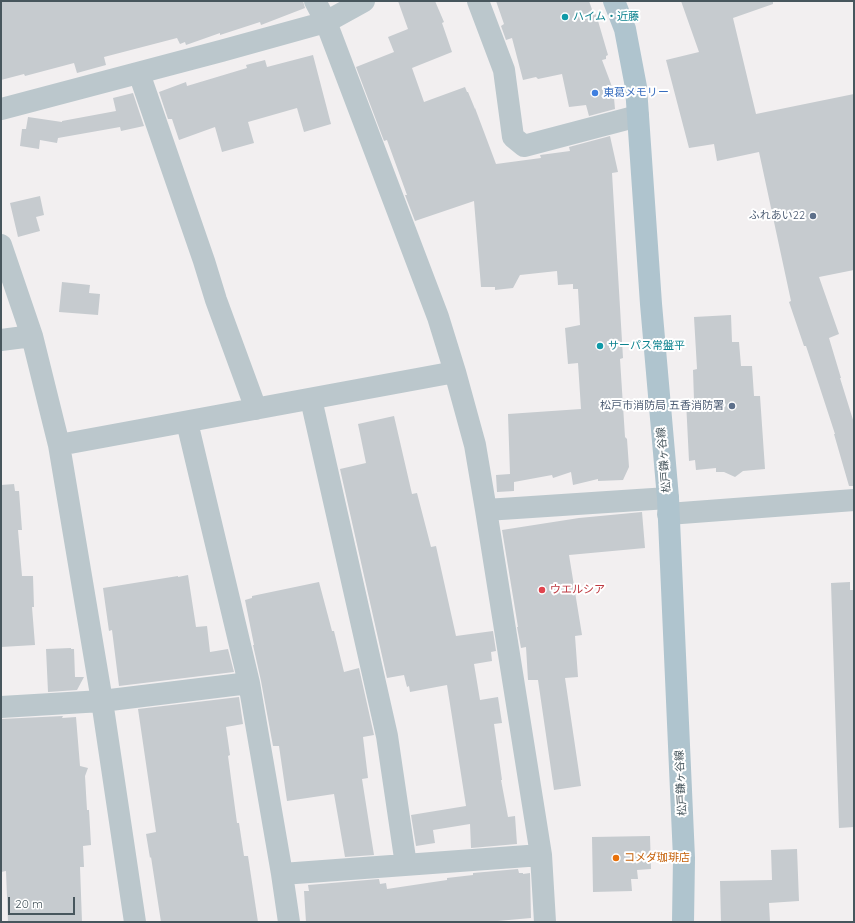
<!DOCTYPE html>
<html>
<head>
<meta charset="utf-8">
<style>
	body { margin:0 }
	#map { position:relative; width:855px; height:923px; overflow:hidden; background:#f2eff0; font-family:Quicksand,sans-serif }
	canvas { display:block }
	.frame { position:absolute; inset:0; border:2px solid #47565d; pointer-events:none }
	.scale { position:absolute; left:8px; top:897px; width:67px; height:18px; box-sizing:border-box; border:2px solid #47565d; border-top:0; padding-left:5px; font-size:12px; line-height:14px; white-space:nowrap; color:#47565d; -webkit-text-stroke:3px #fff; paint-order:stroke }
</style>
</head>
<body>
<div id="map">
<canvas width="855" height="923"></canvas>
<div class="frame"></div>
<div class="scale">20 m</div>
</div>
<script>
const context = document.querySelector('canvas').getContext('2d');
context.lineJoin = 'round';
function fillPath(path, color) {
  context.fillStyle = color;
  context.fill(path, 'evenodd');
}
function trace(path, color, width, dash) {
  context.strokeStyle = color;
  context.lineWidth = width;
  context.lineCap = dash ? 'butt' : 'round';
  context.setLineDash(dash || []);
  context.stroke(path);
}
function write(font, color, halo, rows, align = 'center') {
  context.font = font + ' Quicksand,"Noto Sans JP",sans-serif';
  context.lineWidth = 4;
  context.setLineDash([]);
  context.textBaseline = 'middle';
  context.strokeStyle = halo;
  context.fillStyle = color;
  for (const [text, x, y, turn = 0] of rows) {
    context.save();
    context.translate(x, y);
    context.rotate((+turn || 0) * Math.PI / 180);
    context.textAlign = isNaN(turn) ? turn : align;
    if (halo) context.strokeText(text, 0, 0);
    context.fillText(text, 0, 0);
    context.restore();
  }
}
const building = new Path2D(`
	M1 1H303L305 8 261 25 260 22 220 35V33L186 45 185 42 180 44 177 38 104 57 106 65 77 73 74 63 25 76 24 74 1 80Z
	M398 1H435L444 22 442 23 452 52 412 68 424 102 465 87 467 92H468L475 109V108L496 164 541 158 540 155 570 151 569 147 610 136 618 172 612 173 623 358 620 359 625 437 627 439 629 467 623 480 598 481V479L573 485 571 472 553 478 552 475 514 482V491L497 492 496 475 510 474 508 414 581 409 578 363 568 364 565 328 580 325 578 289H573V284L558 285 557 271 520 275 513 288 495 290V287H481L474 201 415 221 405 195H407L387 140 384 141 356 67 394 52 388 37 408 29Z
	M496 1H589L594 15 596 14 608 55 606 56V59L602 60 611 84 614 98 615 109 589 116 586 105 569 107 562 74 538 79 536 77 523 80 512 38 506 40 501 26 504 24Z
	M681 1H773V4L733 18 756 114 854 94V270L819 277 839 334 829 338 841 378H840L854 423V486H849L834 434H835L819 385 806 346H804L789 302 791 301 759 152 717 161 714 144 689 148 666 60 699 52Z
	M313 55 331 124 304 132 297 108 248 122 254 143 222 152 215 127 179 140 172 119H168L159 92 186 82 187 86 247 68 246 65 265 60 267 67Z
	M133 93 144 126 121 131 120 127 58 138 57 143 40 140 39 149 20 146 22 129H26L28 117 62 122V121L116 111 113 98Z
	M40 196 44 215 36 217 40 231 18 237 10 203Z
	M62 282 90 285 89 293 100 294 98 315 59 312Z
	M731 315 732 342H739L741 366H752L754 396H760L765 469 743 471 735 477 724 472H716V468L696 470 695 460 689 461 686 401 694 400 693 370 697 369 694 317Z
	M394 416 412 494 417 493 431 547 436 546 456 636 493 631 496 651 491 652 492 661 474 664 480 700 498 697 502 723 494 724 502 780H501L508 817 515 816 517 844 471 848 470 824 433 830 435 843 416 846 411 815 466 806 447 685 410 692 409 686 407 687 404 675 387 678 340 469 366 463 358 424Z
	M14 484 15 491H19L22 530H18L22 576H33L34 607H32L35 645 1 647V485Z
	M642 512 645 548 569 555 582 635 575 636 578 677 565 678 581 786 554 790 538 680H528L526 647 521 648 517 627H518L502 530 579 518Z
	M188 575 196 627 207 626 210 652 228 649 234 672 119 686 112 630 109 631 103 588 178 576V577Z
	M319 582 332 631H334L344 672 359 668 374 735 363 737 368 778 362 779 374 855 345 857 334 794 287 801 279 746H273L261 681 253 645H254L245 600 252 598V596Z
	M850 582V590H854V827L839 828 831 583Z
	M71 648V649H74L75 677H84L77 690 48 692 46 649Z
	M239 697 243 724 226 727 230 755 228 756 237 823H239L244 856H248L258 922H161L151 857 150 858 146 834 156 832 138 709Z
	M63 716 62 718 76 717 80 766 88 768 85 776 87 810H89L91 845 83 846 84 867H80L82 922H8L6 871 1 872V719Z
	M650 836 651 869 637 870 638 879H631L632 891 593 892 592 837Z
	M797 849 799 901 769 903 770 922H721L720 881 772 880 771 850Z
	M518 869 519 873H523V874L530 873 531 918 487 922H306L304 891H309L308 885 379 879 380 884 386 883 387 889 447 880V878L473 875V873Z`);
const minor = new Path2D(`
	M315 1 326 22 438 317 455 372 475 445 486 510 541 855 545 922
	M478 1 504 70 513 137 524 146 638 116
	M139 73 204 261 216 300 256 409
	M1 109 221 51 326 22 364 1
	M1 245 32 336 59 445 102 701 135 922
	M1 340 32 336
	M311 399 387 736 406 865
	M187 422 249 683 282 874 289 922
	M59 445 455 372
	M486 510 668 498
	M668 514 854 500
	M1 707 102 701 249 683
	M282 874 541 855`);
const major = new Path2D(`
	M614 1 625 29 636 87 651 304 668 498 684 858 683 922`);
const markers = [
	[565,17,4,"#0f9aa8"],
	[595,93,4,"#3f7fe0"],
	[813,216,4,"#5c6f8a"],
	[600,346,4,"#0f9aa8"],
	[732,406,4,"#5c6f8a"],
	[542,590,4,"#e0444e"],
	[616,858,4,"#e8710a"]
];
const cultureNames = [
	["ハイム・近藤",573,17],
	["サーパス常盤平",608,346]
];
const shopNames = [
	["東葛メモリー",603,93]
];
const serviceNames = [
	["ふれあい22",805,216],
	["松戸市消防局 五香消防署",724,406]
];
const streetNames = [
	["松戸鎌ヶ谷線",664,460,-95],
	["松戸鎌ヶ谷線",681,783,-93]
];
const healthNames = [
	["ウエルシア",550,590]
];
const foodNames = [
	["コメダ珈琲店",624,858]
];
fillPath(building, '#c6cbcf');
trace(minor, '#bbc7cc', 22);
trace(major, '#afc4ce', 22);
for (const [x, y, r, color] of markers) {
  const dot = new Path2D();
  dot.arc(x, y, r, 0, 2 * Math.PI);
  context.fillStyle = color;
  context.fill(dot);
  trace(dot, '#fff', 1.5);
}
write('11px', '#0d838f', '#fff', cultureNames, 'left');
write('11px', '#366cbe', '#fff', shopNames, 'left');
write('11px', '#4e5e75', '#fff', serviceNames, 'right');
write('11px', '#47565d', '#fff', streetNames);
write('11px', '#be3a42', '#fff', healthNames, 'left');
write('11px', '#c56008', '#fff', foodNames, 'left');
</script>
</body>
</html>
